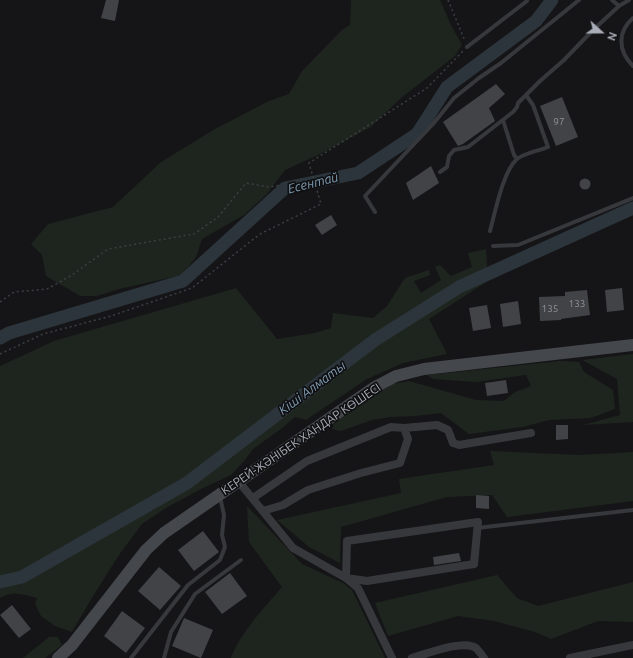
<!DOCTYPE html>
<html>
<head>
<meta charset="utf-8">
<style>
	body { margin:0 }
	#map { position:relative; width:633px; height:658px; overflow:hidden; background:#151517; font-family:Ubuntu,sans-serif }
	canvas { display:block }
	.north { position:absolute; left:581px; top:12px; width:40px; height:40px; -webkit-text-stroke:3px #101012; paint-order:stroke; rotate:111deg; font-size:11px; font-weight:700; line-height:16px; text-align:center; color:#a8adb7 }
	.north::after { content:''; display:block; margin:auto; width:14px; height:18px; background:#a8adb7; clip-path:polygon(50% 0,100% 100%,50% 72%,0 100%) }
</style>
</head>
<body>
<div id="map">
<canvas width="633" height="658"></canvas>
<div class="north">N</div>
</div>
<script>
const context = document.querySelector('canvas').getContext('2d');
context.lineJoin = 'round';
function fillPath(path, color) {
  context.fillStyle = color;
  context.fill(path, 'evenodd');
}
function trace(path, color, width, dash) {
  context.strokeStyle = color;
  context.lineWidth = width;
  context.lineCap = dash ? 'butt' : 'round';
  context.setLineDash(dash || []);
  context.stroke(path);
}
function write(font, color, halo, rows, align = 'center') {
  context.font = font + ' Ubuntu,sans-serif';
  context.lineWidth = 3.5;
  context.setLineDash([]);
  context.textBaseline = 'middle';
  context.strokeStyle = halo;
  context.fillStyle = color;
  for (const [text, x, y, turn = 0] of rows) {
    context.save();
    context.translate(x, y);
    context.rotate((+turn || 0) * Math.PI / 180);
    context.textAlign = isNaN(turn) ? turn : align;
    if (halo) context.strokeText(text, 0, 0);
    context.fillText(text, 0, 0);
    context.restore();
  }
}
const green = new Path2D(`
	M351 0H440L451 25 462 45 455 56 401 98 371 127 322 153 285 170 266 195 244 215 202 239 196 257 182 275 119 289 97 296H80L46 276 42 255 31 244 48 224 113 207 161 162 215 129 269 101 289 94 302 71 343 29 350 25Z
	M486 249 488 281 429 319 447 354 403 363 367 379 306 420 295 417 281 429 253 449 245 460 231 475 201 489 166 508 142 524 121 552 93 596 72 632 55 626 41 616 35 604 37 598C23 594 13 590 0 598V366L54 341 236 288 277 339 315 333 331 328 333 313 373 318 387 306 405 278 429 270 430 275 414 281 421 293 441 280 435 267 440 265 451 276 472 267 468 253Z
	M633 354V422L583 425 620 415 617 379 582 360Z
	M560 361 579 362 584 372 613 390 615 409 591 418 549 420 523 427 469 434 441 413 415 416 390 417 372 420 341 431 332 429 335 422 370 397 393 384 409 381 476 400 504 401 515 392 531 386 526 375 476 382 433 379 427 375Z
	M490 451 580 455 633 452V501L507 517 492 495 447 497 341 527 340 563 309 547 277 520 401 493 399 479 494 465Z
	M247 506 302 564 343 583 352 590 385 658H231C240 633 265 607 282 587L249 542Z
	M497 575 517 598 538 606 633 582V622L598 621 551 639 535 632 494 621 458 616 388 636 375 603Z
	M49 637H58L62 645 45 658H23Z`);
const river = new Path2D(`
	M0 338 9 333 183 281 285 188 358 173 417 134 447 87 536 21 552 0
	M0 582 22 577 187 483 375 340 459 287 633 208`);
const building = new Path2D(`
	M106 0H119L115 21 101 18Z
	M496 84 505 94 489 108 495 121 463 144 458 146 443 122Z
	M562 97 578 137 556 146 540 106Z
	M431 166 439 183 413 200 406 183Z
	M579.5 184a5.5 5.5 0 1 1 11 0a5.5 5.5 0 1 1-11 0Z
	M331 215 337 225 322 235 315 225Z
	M622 288 624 310 607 312 605 290Z
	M587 290 590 315 561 319V320L540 321 539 297 565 296V292Z
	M518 301 521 324 503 327 500 304Z
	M487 305 491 328 473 331 469 308Z
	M506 380 508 393 487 396 485 383Z
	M556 425H568V439L556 440Z
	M476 495 489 496V509L476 508Z
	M203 531 219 552 194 571 178 550Z
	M459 553 461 561 434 565 433 557Z
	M159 567 181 586 160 610 138 591Z
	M230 573 247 596 222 614 205 592Z
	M12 605 31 629 19 638 0 615Z
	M122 611 145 628 126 653 104 636Z
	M184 618 213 630 201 658 172 646Z`);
const path = new Path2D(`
	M448 0 465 41
	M0 302 14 292 47 289 72 275 108 249 194 234 218 217 246 183 269 187 281 185
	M0 354 43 334 111 316 192 288 260 234 321 204 309 163 427 88 463 51`);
const service = new Path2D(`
	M612 0 619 6 629 0
	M633 18C617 32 618 51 633 66
	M467 47 527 1
	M503 120 514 155 517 159
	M440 172 447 167 449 156 454 150 468 147 513 112 517 107 518 103 540 81 564 60 592 31 619 6
	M375 212 365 196 433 124 454 98 479 78 501 63 579 0
	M490 231C495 213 503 171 517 159 525 153 538 151 548 147L533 105 526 95
	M493 246 518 245 633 198
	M477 528 633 510
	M131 658 188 585 220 560 225 547 222 535 224 515 220 497
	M164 658 171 632 195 594 241 560`);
const minor = new Path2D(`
	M239 482 293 548 346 578 358 588 392 658
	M253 498 307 461 391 427 404 428 437 425 448 430 453 443 459 445 531 433
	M263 511 283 505 308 490 361 473 400 463 408 439 404 428
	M478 522 474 564 367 581 346 578 347 541Z
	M412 658C426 654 464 639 476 648 479 651 482 655 484 658
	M570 658 633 645`);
const secondary = new Path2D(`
	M58 658 72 645 146 550 164 533 375 387 396 376 424 369 633 345`);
const numberNames = [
	["97",559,122],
	["133",577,304],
	["135",550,309]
];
const streetNames = [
	["КЕРЕЙ-ЖӘНІБЕК ХАНДАР КӨШЕСІ",301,439,-34]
];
const waterNames = [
	["Есентай",313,183,-14],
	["Кіші Алматы",312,388,-37]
];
fillPath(green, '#1e251e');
trace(river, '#2c353b', 13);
fillPath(building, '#424347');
trace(path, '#3c3f43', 1.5, [2, 3]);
trace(service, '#36383c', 4);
trace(minor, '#36383c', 8);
trace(secondary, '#44474c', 12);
write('10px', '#8e929b', null, numberNames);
write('12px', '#a8adb7', '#101012', streetNames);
write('italic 13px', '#7f9cb2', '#101012', waterNames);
</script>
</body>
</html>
